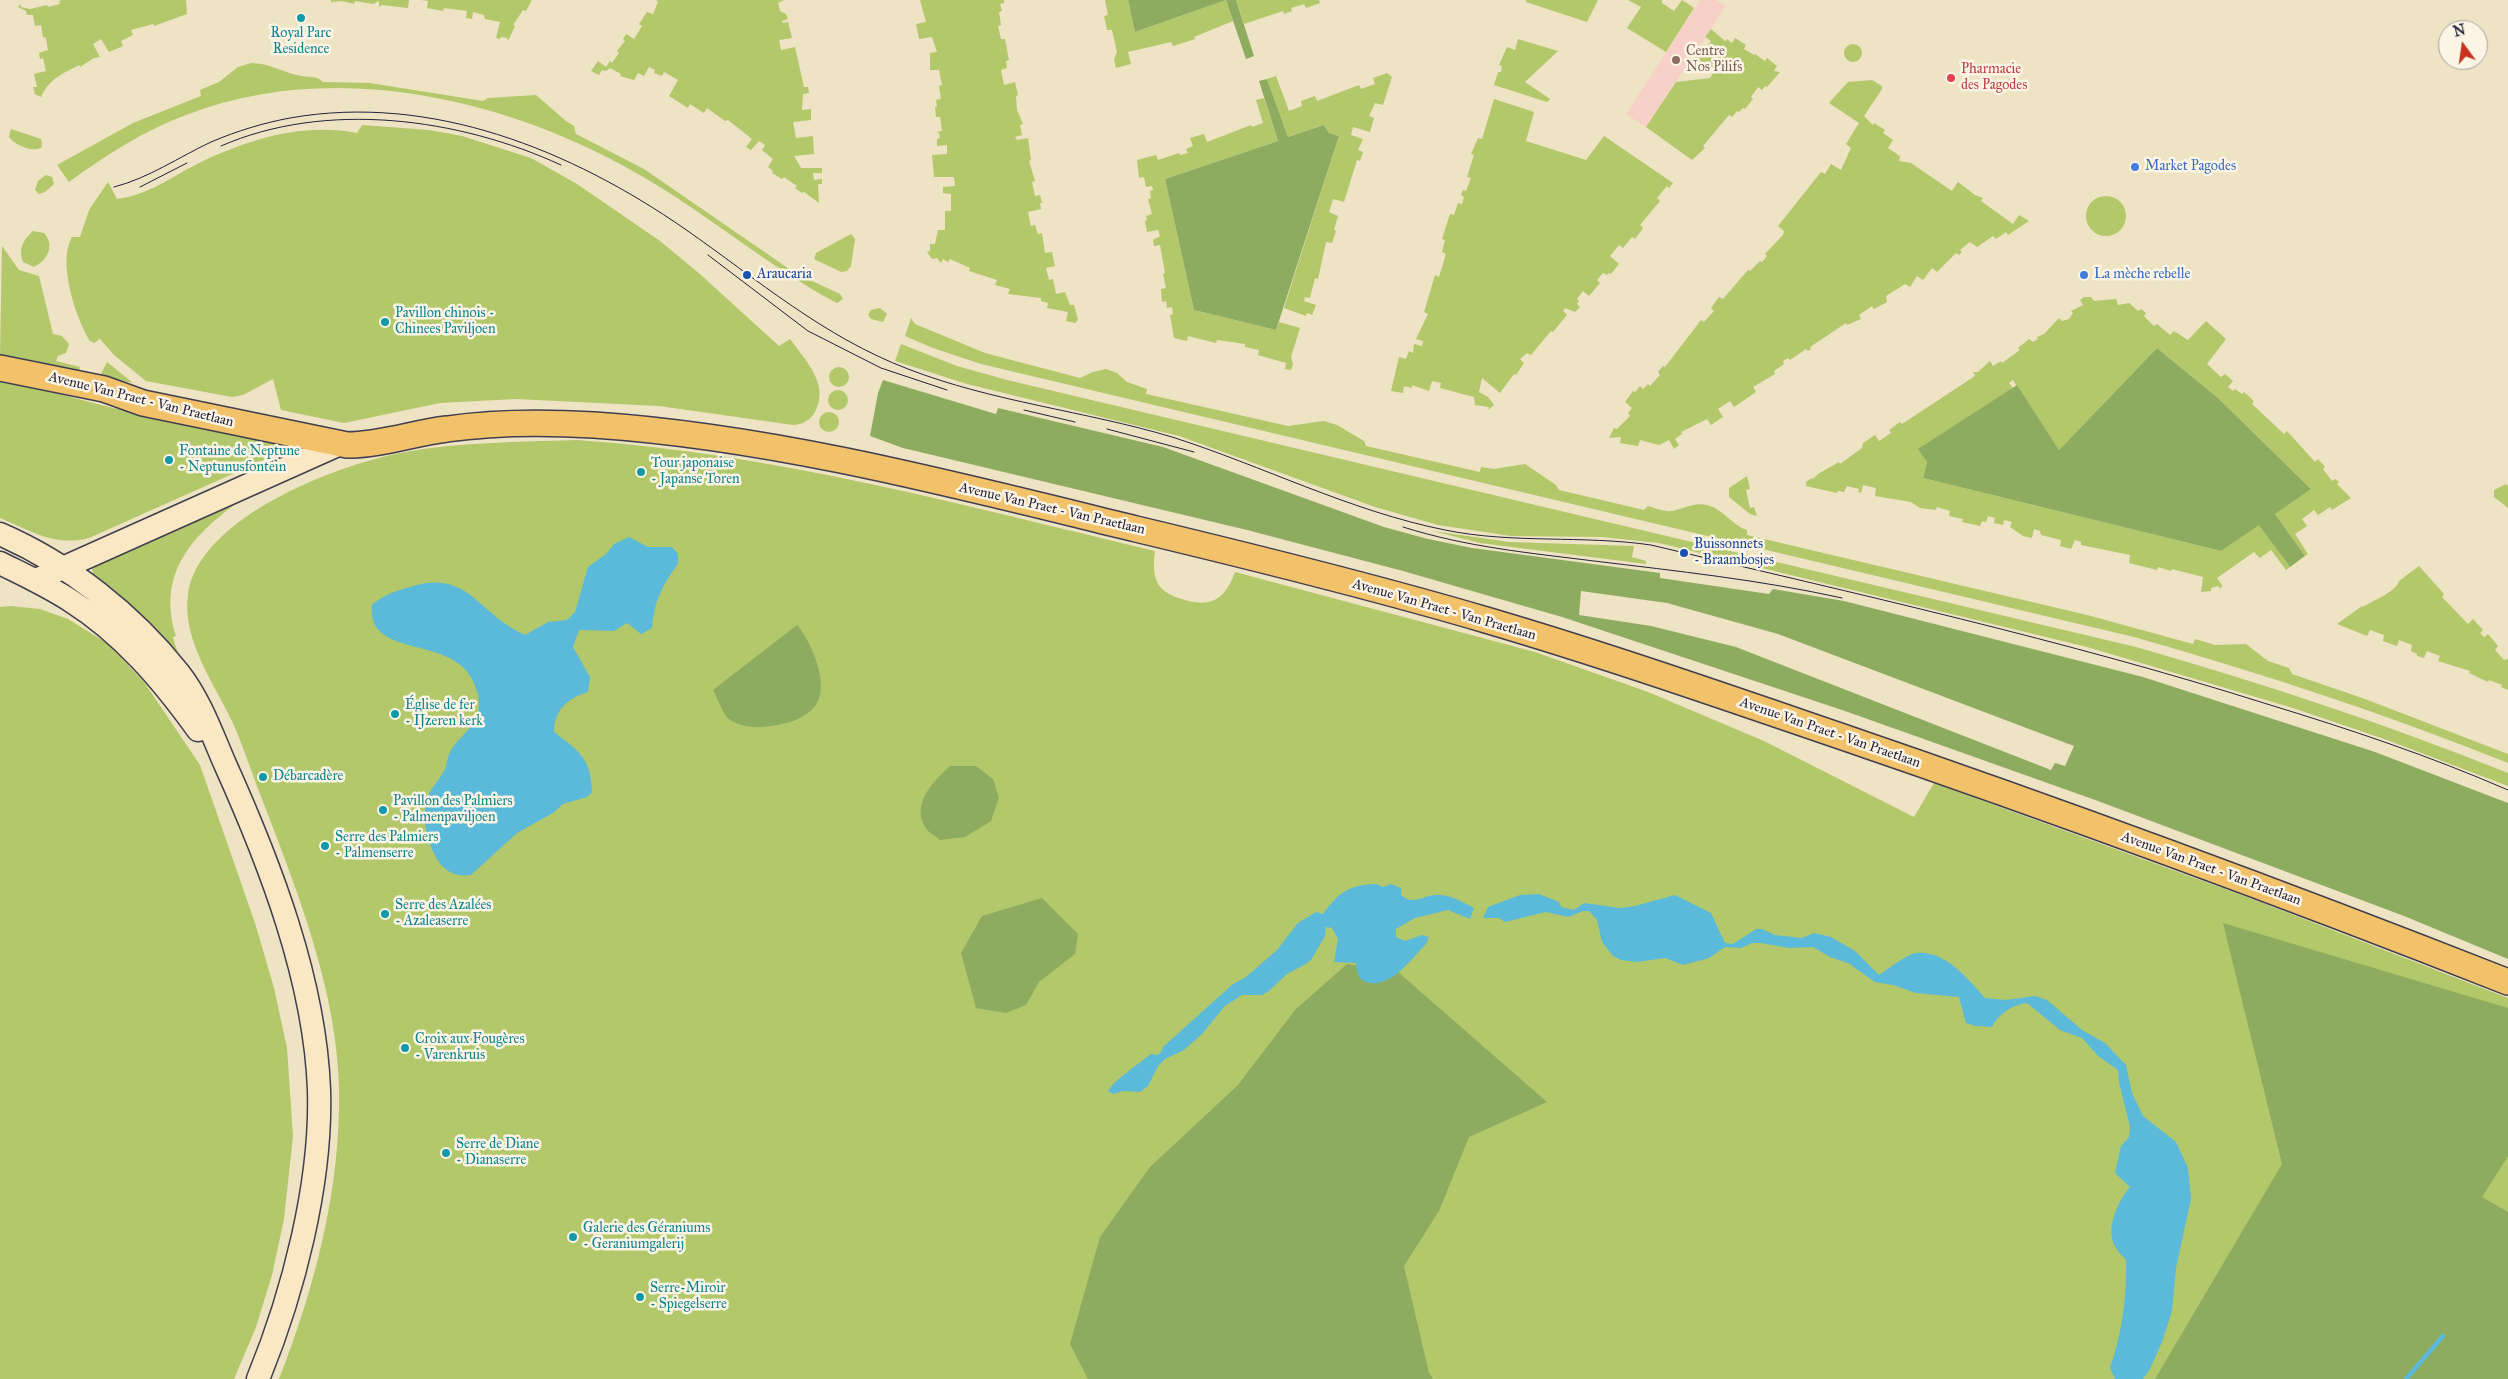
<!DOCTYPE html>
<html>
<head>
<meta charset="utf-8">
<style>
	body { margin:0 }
	#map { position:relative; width:2508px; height:1379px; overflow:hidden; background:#eee3c3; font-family:"IM FELL Great Primer",serif }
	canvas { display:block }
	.north { position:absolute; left:2438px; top:20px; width:50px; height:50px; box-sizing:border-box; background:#fcf5e5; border:1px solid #a5a1a1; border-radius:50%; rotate:346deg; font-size:14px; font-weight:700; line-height:20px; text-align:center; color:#22223b }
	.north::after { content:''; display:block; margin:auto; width:18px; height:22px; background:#c8321e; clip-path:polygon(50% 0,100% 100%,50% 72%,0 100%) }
</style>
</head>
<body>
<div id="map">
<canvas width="2508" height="1379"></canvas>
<div class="north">N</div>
</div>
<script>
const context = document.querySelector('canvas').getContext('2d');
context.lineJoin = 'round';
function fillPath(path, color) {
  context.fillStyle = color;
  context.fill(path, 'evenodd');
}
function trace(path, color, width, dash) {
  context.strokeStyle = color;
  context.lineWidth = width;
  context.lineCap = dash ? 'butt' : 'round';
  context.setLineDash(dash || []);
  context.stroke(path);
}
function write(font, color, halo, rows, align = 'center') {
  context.font = font + ' "IM FELL Great Primer",serif';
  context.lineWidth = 5;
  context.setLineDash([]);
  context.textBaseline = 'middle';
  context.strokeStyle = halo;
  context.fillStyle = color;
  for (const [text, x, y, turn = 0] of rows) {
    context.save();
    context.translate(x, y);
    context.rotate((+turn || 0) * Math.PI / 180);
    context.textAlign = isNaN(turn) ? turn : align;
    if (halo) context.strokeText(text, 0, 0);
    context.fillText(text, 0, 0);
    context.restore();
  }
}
const built = new Path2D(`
	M1700 0H1716L1726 6 1646 127 1626 114Z`);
const green = new Path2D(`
	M62 0H186L187 14 154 26 153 24 131 30 133 35 121 41 123 46 109 52 101 39 93 44 100 57 94 58 80 67 79 65C62 74 49 79 41 97L35 94 33 87H37L34 74 46 71 43 58 40 59 39 53 48 50 46 38 43 37 41 25 35 26 33 15H27L26 11 18 7 20 4 21 7 30 9 47 5 48 7 60 4 59 1Z
	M331 0H409L408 8 382 5 379 7V1L373 4 355 1 354 4 342 1 331 2Z
	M421 0H532L526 11 523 10 513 25 515 26 508 41 507 38 501 37 500 39 496 38 500 22 485 19 484 15 473 12 472 19 466 18 467 11 444 8 443 11 427 8 428 1Z
	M656 0H784L778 3 780 11 786 14 788 19 782 21 783 23 788 22 792 38 779 40 781 50 795 47 804 87H808L809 93 803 94 802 110 811 109V120L793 122 796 138 813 136 814 154 794 156 801 168H822V173H813L814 180 822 179V184H818L819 203 804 192 802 193 795 188 797 186 784 177 782 179 772 173 773 171 768 167 773 159 762 150 765 145 759 141 751 150 746 147 752 139 728 120 725 121 707 108 704 113 690 104 688 108 669 96 678 80 664 72 662 76 654 73 655 70 649 67 644 76 638 73 634 80 620 76 621 74 610 68 606 71 602 70 599 75 591 71 598 61 606 67 610 61 612 63 619 53 617 51 625 41 623 39 626 34 634 39 642 26 639 24 647 12 653 14 658 2Z
	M920 0H1004V3L1000 4 1002 11 999 12 1001 25 998 26 1001 39H1005L1009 60 1006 61 1007 68 1001 70 1004 85 1015 82 1018 95 1016 96 1017 110 1023 124 1020 125 1022 135 1015 137 1017 140 1028 138 1031 160 1029 161 1035 181 1032 182 1035 196 1040 195 1042 203H1040L1041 209 1028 212 1031 226 1035 225 1038 234 1042 233 1045 253 1052 252 1055 266 1046 268 1049 280 1053 279 1056 294 1065 292 1070 305H1074L1078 320 1075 323 1066 321 1068 312 1047 308 1048 303 1041 301V298L1008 294 1010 289 995 285 997 280 969 271 970 268 950 259 948 262 943 259 941 263 937 258 932 259 927 252 930 251V244H935L938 230H945V211H951V194L943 193V187L955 186 954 177H934L932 155 947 154V145L937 146V139L940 138 939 133 936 132 942 131 940 117H936L935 107H937L936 100 941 99 939 86 942 85 939 70H930V53L937 52 932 37 919 39 916 24 926 22Z
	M1105 0H1128L1135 32 1226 0 1233 21 1194 37 1195 39 1173 46 1171 42 1128 52 1131 64 1116 68 1114 59 1117 52 1112 30H1107L1104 16 1108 15Z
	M1236 0H1319L1320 3 1306 8 1304 4 1291 8 1292 11 1284 14 1283 11 1244 24Z
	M1526 0H1598L1587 22 1526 2Z
	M1628 0H1662V3L1674 11 1682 0 1694 8 1666 52 1627 28 1641 7Z
	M1711 29 1725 41 1727 39 1732 43 1735 38 1746 45 1744 49 1754 55 1755 54 1765 61 1767 58 1777 66 1774 71 1780 72 1767 87 1765 86 1762 90 1758 87 1751 97 1753 99 1745 109 1743 108 1739 112 1737 111 1732 117 1729 115 1703 146 1705 148 1692 160 1646 127 1676 82 1710 78 1715 70 1710 65 1685 68 1699 47 1705 51 1711 41 1705 37Z
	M1518 39 1558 51 1525 82 1550 99 1547 102 1494 85 1498 72H1501L1502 66 1499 65 1507 47 1515 50Z
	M1844 53a9 9 0 1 1 18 0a9 9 0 1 1-18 0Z
	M251 63C269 63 284 73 301 76 311 78 316 75 323 82L370 83 483 101 488 98 536 95 566 121 574 126 576 134 644 169 795 273 840 294 843 299 837 303C767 266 707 213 638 174 506 98 333 58 186 115 143 131 106 155 69 182L57 165 133 123 201 96 200 90 219 82 238 67Z
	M1387 73 1392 77 1383 105 1375 103 1369 116 1374 118 1370 132 1353 127 1351 135 1363 139 1358 150 1363 152 1360 161 1357 160 1344 202 1333 199 1329 212 1338 216 1334 230 1336 231 1332 243 1326 242 1318 279 1315 278 1310 298 1305 297 1304 301 1316 305 1312 315 1307 313 1306 316 1284 308 1339 136 1329 133 1324 125 1288 137 1267 79 1276 76 1289 111 1302 106 1301 101 1315 96 1317 101 1359 85 1361 89 1375 84 1373 78Z
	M1872 80 1882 86V89L1864 116 1873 125 1874 123 1885 130 1883 133 1893 140 1888 148 1900 156 1899 161 1911 163 1952 191 1958 182 1975 195 1983 198 1981 201 2013 224 2019 215 2029 221 2008 235 2006 232 1996 239 1993 236 1977 247 1970 242 1960 250 1962 252 1959 255 1956 253 1937 272 1932 268 1923 280 1917 276 1910 287 1905 284 1886 296 1887 302 1874 309 1872 306 1859 315 1861 319 1847 325 1846 323 1810 347 1811 349 1808 351 1806 349 1790 360 1788 358 1783 361 1784 364 1774 371 1775 374 1753 387 1756 392 1734 407 1730 401 1718 409 1723 417 1711 425 1707 419 1681 432 1682 434 1675 439 1679 445 1674 449 1669 440 1659 445 1640 440 1638 446 1620 443 1621 437 1609 438 1614 428 1617 429 1630 416 1628 413 1632 408 1625 402 1633 391 1635 392 1640 386 1643 389 1648 384 1650 386 1660 375 1658 372 1663 366 1665 367 1701 320 1704 322 1714 311 1711 308 1719 297 1723 299 1748 270 1750 271 1760 261 1762 262 1767 256 1765 254 1783 235 1784 231 1778 226 1821 172 1825 174 1831 164 1841 170 1851 148 1846 144 1859 123 1829 103 1848 82Z
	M1264 98 1278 141 1165 179 1194 310 1276 330 1279 322 1300 328 1291 357 1293 364 1291 370 1285 369 1286 363 1258 355 1259 350 1245 347V344L1217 340 1216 343 1188 336 1187 341 1174 338 1170 315 1173 314 1172 307 1167 308 1166 301 1162 302 1161 289 1166 288 1163 274 1165 273 1160 245 1154 246 1153 240 1160 236 1158 230 1147 232 1145 221 1147 220 1146 216 1152 214 1148 199 1151 198 1150 191 1153 190 1152 186 1146 187 1144 177 1139 178 1137 160 1156 155 1158 160 1179 153 1180 155 1188 153 1186 149 1193 146 1190 138 1204 134 1207 142 1251 125 1252 127 1263 123 1256 100Z
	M1494 99 1534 112 1526 141 1586 160 1604 136 1673 183 1669 188 1667 186 1657 198 1660 201 1640 225 1643 228 1635 239 1632 237 1623 248 1619 245 1610 256 1619 264 1611 274 1609 273 1607 275 1603 273 1597 280 1600 283 1589 296 1583 291 1577 299 1579 301 1577 304 1580 307 1575 312 1565 308 1563 311 1567 315 1553 332 1551 331 1531 355 1527 353 1520 359 1524 363 1516 375 1514 374 1500 393 1482 378 1479 392 1488 397 1494 405 1488 410 1489 407 1475 405 1474 397 1440 388 1441 383 1432 381 1429 391 1412 385V388L1404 386 1403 393 1391 391 1399 357 1406 359 1409 351 1413 353 1414 344 1422 346 1423 341 1416 339 1428 314 1424 312 1435 275 1439 277 1446 254 1442 252 1445 240 1442 239 1450 214 1454 215 1458 203 1462 204 1464 197 1461 195 1463 190 1466 191 1471 178 1467 177 1474 155 1471 154 1478 138 1482 139Z
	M362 125 429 130 462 136 531 158 577 184 660 241 701 275 779 346 790 339C805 360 830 384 815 412 810 420 802 425 793 425L659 406 516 399 440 403 344 423 281 410 273 379 243 395 232 397 146 381 114 355 100 339 94 343 90 341C76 319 57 262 72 237H80L89 210 108 182 117 199C148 195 170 178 197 164 246 140 302 122 357 133Z
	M11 129 41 139 42 147C33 153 16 146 9 137Z
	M46 175 52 177 54 184 45 192 39 194 35 190 38 181Z
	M2086 216a20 20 0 1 1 40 0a20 20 0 1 1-40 0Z
	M33 231 44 233C55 245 48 260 34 267L23 262C18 249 23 240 33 231Z
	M851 234 855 239 851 266 847 271 841 272 814 259 816 253Z
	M2 246 19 270 39 276 53 334 62 336 69 344 66 353 58 356 56 361 80 367 79 372 0 356Z
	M2084 297H2091L2094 301 2116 299 2118 305 2129 303 2138 311 2141 309 2146 313 2144 316 2154 326 2157 324 2170 335 2174 331 2188 340 2206 321 2226 339 2207 364 2221 377 2225 374 2233 381 2228 387 2233 391 2235 389 2242 394 2244 392 2254 401 2252 404 2284 434 2287 431 2315 462 2318 459 2325 467 2323 469 2332 481 2335 479 2339 482 2337 484 2351 498 2332 510 2330 507 2318 515 2314 510 2302 519 2307 526 2295 534 2308 554 2305 556 2275 514 2310 488 2218 398 2157 348 2059 450 2013 380 2009 383 2013 388 1919 449 1927 462 1923 478 2221 551 2259 524 2290 567 2286 570 2271 550 2260 558 2254 552 2217 578 2222 585 2221 589 2218 586 2211 588V591L2201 592 2203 577 2172 569 2171 571 2158 567 2157 570 2129 563 2130 555 2081 545V542L2075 540 2071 549 2060 546 2061 540 2041 535 2040 531 2034 529 2032 538 2023 536 2010 527 2012 522 2004 520 2003 525 1994 523 1995 518 1988 516 1986 522 1982 521 1980 526 1962 522 1963 519 1949 516 1950 511 1937 507 1936 510 1920 508 1911 502 1875 496 1876 488 1863 485 1861 493 1858 492 1859 489 1847 486 1844 492 1838 491 1837 493 1806 486V482L1812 478 1813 479 1818 474 1839 462 1840 464 1862 448 1863 443 1875 435 1879 441 1891 433 1889 430 1900 422 1902 424 1975 376 1973 372H1978L1990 361 1993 366 2001 361 2002 363 2020 350 2018 348 2029 339 2033 342 2038 339 2037 337 2044 334 2059 318 2062 321 2069 319 2073 313 2071 311 2083 305 2080 300Z
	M880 308 887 314 883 322 871 319 868 315 871 310Z
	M911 318 915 324 985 353 1080 378 1093 372 1106 369 1117 373 1127 382 1147 389 1146 394 1288 426 1324 421 1337 425 1364 441 1366 446 1480 472 1481 467 1494 469 1525 464 1556 485 1559 490 1644 510 1648 506C1655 508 1664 512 1672 511 1683 509 1694 502 1707 505 1723 509 1732 525 1747 530V535L2087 615 2193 644 2195 639 2215 645 2246 644 2268 661 2289 668 2292 674 2365 699 2508 754V763C2386 714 2261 673 2134 637L981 364 933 348 905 336Z
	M901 344 957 366 1007 380 2136 647C2262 683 2386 724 2508 773V786L2387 740 2293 708 2087 647 1659 543 1602 537 1511 536 1438 525 1375 507 1179 436 967 384 895 361Z
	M107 362 133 383 100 376Z
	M829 377a10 10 0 1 1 20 0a10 10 0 1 1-20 0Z
	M0 379 117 409 274 442 279 450 275 455 89 538C55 547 31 531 0 518Z
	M828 400a10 10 0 1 1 20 0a10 10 0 1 1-20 0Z
	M819 422a10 10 0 1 1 20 0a10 10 0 1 1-20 0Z
	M577 440C773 453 965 506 1155 551 1151 579 1157 593 1185 600 1212 608 1226 598 1235 572L1535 652 1648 692 1764 741 1914 817 1934 783 2255 900 2508 998V1379H279C315 1287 341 1188 339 1088 337 993 299 895 265 807 255 782 246 755 236 730 218 688 181 642 188 594 199 518 334 466 400 453 458 442 518 442 577 440Z
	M1747 476 1750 489 1746 490 1750 508 1754 507 1757 516 1750 514 1729 497V488Z
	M2506 484 2508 486V508L2494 497V490Z
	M244 498C194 533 156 572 176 636L173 637 179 657 94 577 92 569 94 563Z
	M1433 531 1509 542 1634 546 1632 557 1646 561V564L1480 543Z
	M2419 566 2444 594 2442 597 2468 624 2473 619 2483 630 2480 633 2484 637 2488 634 2498 646 2495 650 2504 660 2508 659V690L2501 687 2502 685 2489 680 2488 682 2469 673 2470 671 2438 661 2440 656 2427 651 2424 658 2417 656V654L2411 651 2412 645 2399 640 2397 646 2383 641 2384 635 2370 630 2367 636 2337 624 2362 606 2363 607C2372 601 2396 592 2399 581Z
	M11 606 40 609 68 619 107 643 144 682 200 765 255 923 274 988 287 1048 293 1136 284 1219 272 1275 256 1327 234 1379H0V607Z`);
const forest = new Path2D(`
	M1128 0H1236L1254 56 1246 59 1226 0 1135 32Z
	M1267 79 1288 137 1324 125 1329 133 1339 136 1276 330 1194 310 1165 179 1278 141 1259 81Z
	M2157 348 2218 398 2311 489 2275 514 2305 556 2290 567 2259 525 2221 551 1923 478 1927 462 1918 449 2017 385 2059 450Z
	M883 380 996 414 998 408 1163 447 1384 527 1428 539 1472 548 1660 573V578L1769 594 1773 589 1844 601 2143 677 2375 752 2508 803V959L2404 916 2098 801 1845 711 1562 617 1403 571 1247 530 903 448 870 436 878 393ZM1581 591 1667 603 1778 634 2074 746 2065 766 2055 763 2051 770 1736 647 1651 626 1579 615Z
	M797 625C811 641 831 686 815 706 805 719 787 724 771 726 757 728 743 728 730 720 723 715 718 699 713 690Z
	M950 766H976L993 779 999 798 991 821 965 837 940 840C936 836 927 832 925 827 911 803 934 781 950 766Z
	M1042 898 1078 934 1075 954 1039 982 1026 1005 1006 1013 976 1008 961 953 982 916Z
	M2223 923 2508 1008V1156L2482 1197 2508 1212V1379H2155L2282 1164Z
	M1347 964 1398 972 1547 1102 1469 1137 1439 1211 1404 1266 1429 1373 1433 1379H1088L1070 1344 1100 1237 1150 1167 1238 1085 1295 1010Z`);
const water = new Path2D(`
	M629 537 648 547H672L678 554V564C662 585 654 602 652 628L641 634 627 623 614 631 579 630 573 647 590 677 588 692C568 698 554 710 554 732 579 751 591 758 592 792L587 797 563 804 553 813 517 833 471 875C457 877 444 872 437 859 426 840 419 811 431 790 435 784 440 778 444 771 447 765 447 757 451 750 462 733 479 726 479 703 479 695 476 688 473 681 452 634 366 660 372 605 383 595 396 591 410 587 469 568 478 615 525 635L548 622 567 620 575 612 588 567 606 554 614 544Z
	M1376 884 1383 887 1391 884 1401 888V895C1414 907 1426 893 1441 895 1453 896 1464 903 1474 908L1470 919 1448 910 1415 918 1396 929V937L1405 941 1422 935 1429 937 1426 944C1411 959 1393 986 1370 983 1358 981 1357 973 1356 963L1334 962 1338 939 1332 928 1326 927 1325 936 1311 960 1304 965 1287 974 1269 991 1262 995H1242L1225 1006 1202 1034 1184 1050 1165 1059 1158 1066 1148 1086 1140 1092 1123 1091 1113 1094 1108 1091C1112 1082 1141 1062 1151 1054L1158 1055 1161 1052 1163 1047 1233 984 1246 977 1277 950 1298 923 1316 912 1323 914C1339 892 1349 885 1376 884Z
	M1539 894 1559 902 1561 907 1574 910 1584 903 1620 908 1635 906 1675 895 1711 913 1725 943 1733 944 1756 929H1762L1775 935 1802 938 1814 933 1831 937 1855 951 1879 975C1887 970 1907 954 1916 953 1945 950 1968 979 1985 998L2006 1000 2035 996 2047 1000 2082 1030 2105 1043 2126 1065 2132 1093 2143 1116 2176 1142 2188 1168 2191 1199 2176 1268 2172 1311 2162 1342 2150 1369 2143 1379H2115L2110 1368C2122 1333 2127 1297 2126 1260 2123 1256 2119 1253 2116 1248 2104 1230 2118 1201 2130 1187L2115 1173 2121 1146 2129 1137 2130 1127 2119 1082 2118 1070 2098 1056 2082 1038 2060 1030 2027 1003C2011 1005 1999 1014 1992 1027L1976 1026 1966 1023 1959 997 1916 993 1893 985 1875 982 1848 963 1830 957 1813 947 1789 948 1761 943H1752L1741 948 1725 947 1709 958 1683 965 1665 958 1637 962 1621 960 1613 956 1602 942 1597 920 1589 911H1583L1568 917 1546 912 1505 922 1499 918H1483L1488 907 1520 895Z`);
const stream = new Path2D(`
	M2406 1379 2443 1336`);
const secondary = new Path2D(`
	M0 534C69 564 132 614 179 673 200 700 212 734 225 764 270 864 315 980 319 1090 322 1183 293 1294 258 1379
	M0 563C24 575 48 586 71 601 123 634 162 680 198 730
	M36 580 340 444`);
const primary = new Path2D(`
	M0 368 104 389 143 403 347 445C381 445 413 433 447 429 495 422 545 422 594 425 775 437 960 486 1136 529 1253 557 1371 586 1486 620 1605 655 1723 696 1840 736 2065 813 2287 895 2508 982`);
const tram = new Path2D(`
	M221 146C326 100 459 118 561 165
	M114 187C149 178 179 157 211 142 237 131 263 123 290 118 431 93 571 150 685 229 758 280 824 337 908 369 993 402 1085 411 1172 437 1263 466 1350 511 1445 530 1513 544 1582 535 1651 545 1857 594 2065 640 2267 704 2349 729 2430 756 2508 790
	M140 187 187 163
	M708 255 808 331 881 368 947 390
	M1024 410 1075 422
	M1107 429 1194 452
	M1403 527C1466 547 1530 553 1594 561 1677 571 1761 580 1842 598`);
const markers = [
	[301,18,5,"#0f9aa8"],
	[1676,60,5,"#8d6e63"],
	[1951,78,5,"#e0444e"],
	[2135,167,5,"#3f7fe0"],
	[747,275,5,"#1a4fb4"],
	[2084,275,5,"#3f7fe0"],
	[385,322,5,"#0f9aa8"],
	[169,460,5,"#0f9aa8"],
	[641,472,5,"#0f9aa8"],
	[1684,553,5,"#1a4fb4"],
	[395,714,5,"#0f9aa8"],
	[263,777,5,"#0f9aa8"],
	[383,810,5,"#0f9aa8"],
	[325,846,5,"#0f9aa8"],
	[385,914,5,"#0f9aa8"],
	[405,1048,5,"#0f9aa8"],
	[446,1153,5,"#0f9aa8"],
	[573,1237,5,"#0f9aa8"],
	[640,1297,5,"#0f9aa8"]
];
const cultureNames = [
	["Royal Parc",301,34,"center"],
	["Residence",301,50,"center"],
	["Pavillon chinois -",395,314],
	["Chinees Paviljoen",395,330],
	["Fontaine de Neptune",179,452],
	["- Neptunusfontein",179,468],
	["Tour japonaise",651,464],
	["- Japanse Toren",651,480],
	["Église de fer",405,706],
	["- IJzeren kerk",405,722],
	["Débarcadère",273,777],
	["Pavillon des Palmiers",393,802],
	["- Palmenpaviljoen",393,818],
	["Serre des Palmiers",335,838],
	["- Palmenserre",335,854],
	["Serre des Azalées",395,906],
	["- Azaleaserre",395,922],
	["Croix aux Fougères",415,1040],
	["- Varenkruis",415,1056],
	["Serre de Diane",456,1145],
	["- Dianaserre",456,1161],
	["Galerie des Géraniums",583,1229],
	["- Geraniumgalerij",583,1245],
	["Serre-Miroir",650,1289],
	["- Spiegelserre",650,1305]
];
const educationNames = [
	["Centre",1686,52],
	["Nos Pilifs",1686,68]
];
const healthNames = [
	["Pharmacie",1961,70],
	["des Pagodes",1961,86]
];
const shopNames = [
	["Market Pagodes",2145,167],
	["La mèche rebelle",2094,275]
];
const transitNames = [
	["Araucaria",757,275],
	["Buissonnets",1694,545],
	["- Braambosjes",1694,561]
];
const streetNames = [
	["Avenue Van Praet - Van Praetlaan",141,400,14],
	["Avenue Van Praet - Van Praetlaan",1052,509,13],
	["Avenue Van Praet - Van Praetlaan",1444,610,16],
	["Avenue Van Praet - Van Praetlaan",1830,733,19],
	["Avenue Van Praet - Van Praetlaan",2211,869,20]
];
fillPath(built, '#f7d1c8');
fillPath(green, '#b3c76b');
fillPath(forest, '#8eac5f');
fillPath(water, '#5bbad9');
trace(stream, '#5bbad9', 4.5);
trace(secondary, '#413f4f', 25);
trace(primary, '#413f4f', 28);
trace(secondary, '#fae7c3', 22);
trace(primary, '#f2c26a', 25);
trace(tram, '#22223b', 1);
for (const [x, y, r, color] of markers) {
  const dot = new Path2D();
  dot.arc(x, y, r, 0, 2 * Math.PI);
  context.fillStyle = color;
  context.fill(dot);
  trace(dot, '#fcf5e5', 2);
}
write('14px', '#0d838f', '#fcf5e5', cultureNames, 'left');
write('14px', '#785e54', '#fcf5e5', educationNames, 'left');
write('14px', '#be3a42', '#fcf5e5', healthNames, 'left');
write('14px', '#366cbe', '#fcf5e5', shopNames, 'left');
write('14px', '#164399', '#fcf5e5', transitNames, 'left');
write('14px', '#22223b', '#fcf5e5', streetNames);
</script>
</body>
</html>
